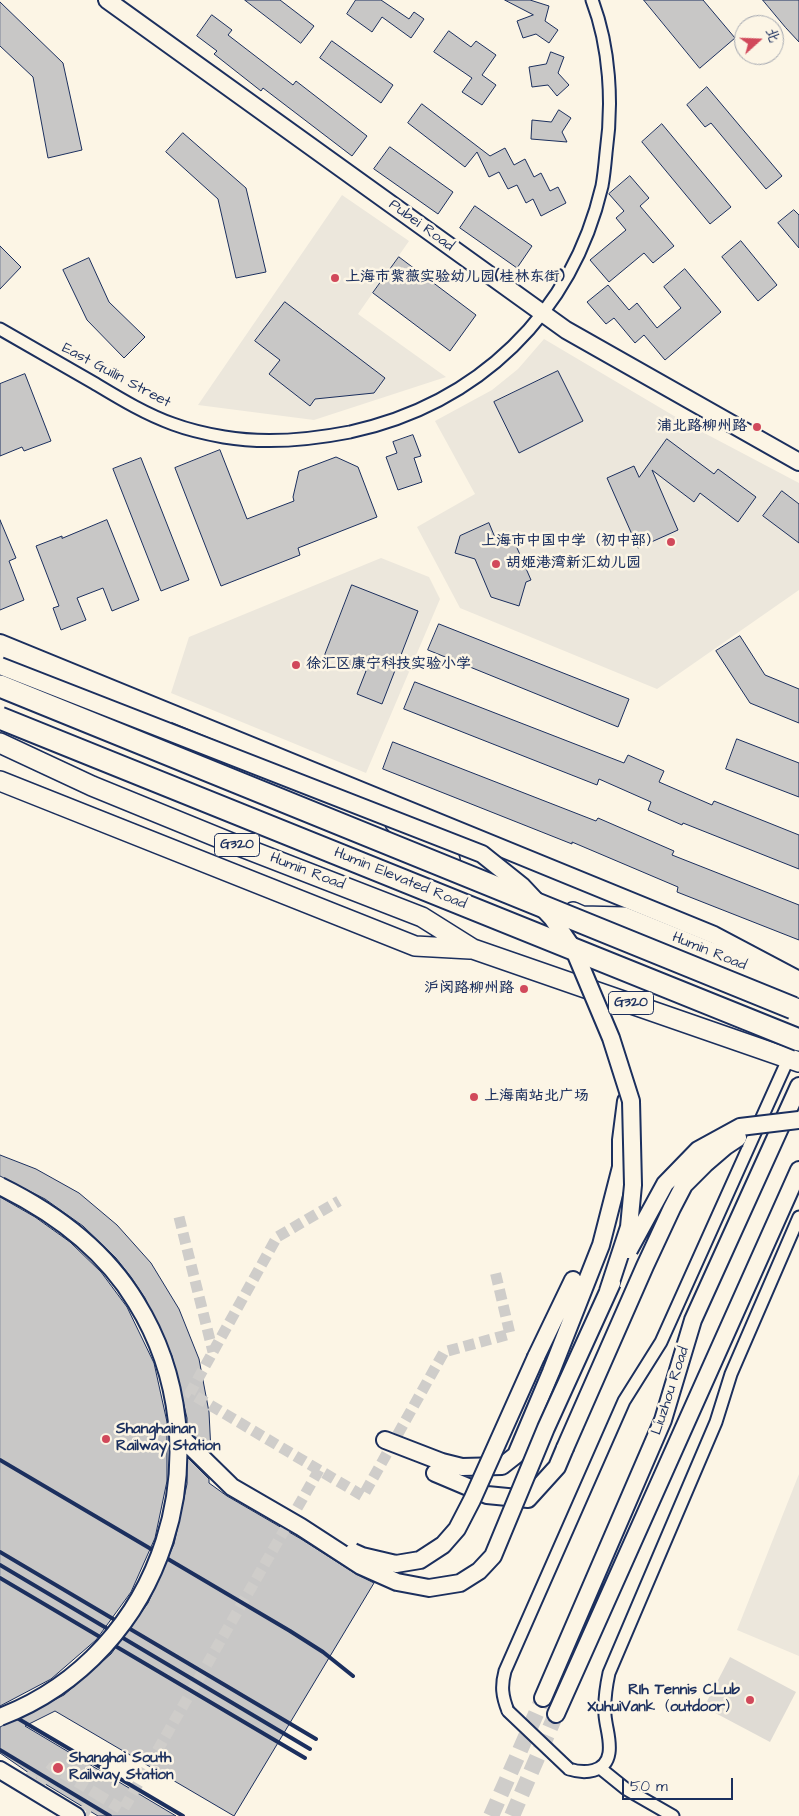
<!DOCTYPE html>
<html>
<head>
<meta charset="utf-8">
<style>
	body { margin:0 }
	#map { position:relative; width:799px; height:1816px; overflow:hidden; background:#fcf5e5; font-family:"Architects Daughter","LXGW WenKai TC",sans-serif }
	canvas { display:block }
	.north { position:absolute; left:734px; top:15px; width:50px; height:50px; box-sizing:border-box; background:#fcf5e5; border:1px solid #a2a6af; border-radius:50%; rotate:70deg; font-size:14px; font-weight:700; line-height:20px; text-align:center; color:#1b2f5e }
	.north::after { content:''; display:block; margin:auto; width:18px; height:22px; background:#d1495b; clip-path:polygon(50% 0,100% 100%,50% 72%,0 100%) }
	.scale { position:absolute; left:622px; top:1778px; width:111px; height:22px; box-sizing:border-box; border:2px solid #1b2f5e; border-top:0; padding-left:6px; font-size:15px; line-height:18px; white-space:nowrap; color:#1b2f5e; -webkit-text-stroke:4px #fcf5e5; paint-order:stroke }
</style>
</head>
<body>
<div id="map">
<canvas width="799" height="1816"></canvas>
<div class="north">北</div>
<div class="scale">50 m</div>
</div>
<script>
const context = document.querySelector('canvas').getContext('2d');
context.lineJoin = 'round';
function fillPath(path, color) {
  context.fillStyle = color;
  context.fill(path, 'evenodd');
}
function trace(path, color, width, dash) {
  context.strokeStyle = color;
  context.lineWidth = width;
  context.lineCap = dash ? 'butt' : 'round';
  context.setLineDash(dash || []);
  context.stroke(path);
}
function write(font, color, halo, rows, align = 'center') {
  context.font = font + ' "Architects Daughter","LXGW WenKai TC",sans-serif';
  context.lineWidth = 5;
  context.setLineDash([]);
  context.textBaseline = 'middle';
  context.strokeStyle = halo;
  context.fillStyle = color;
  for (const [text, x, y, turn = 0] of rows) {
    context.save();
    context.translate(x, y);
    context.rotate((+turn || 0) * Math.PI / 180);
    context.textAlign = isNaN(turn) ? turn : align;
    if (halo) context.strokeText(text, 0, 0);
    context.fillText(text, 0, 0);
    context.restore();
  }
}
const built = new Path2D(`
	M342 195 409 241 358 314 446 377 314 420 198 405Z
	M544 339 691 426 799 483V590L657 689 460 608 417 527 475 494 435 421 492 390 518 369Z
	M381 558 429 577 440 599 366 773 171 693 189 637Z
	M799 1474V1656L737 1630Z`);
const green = new Path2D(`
	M730 1657 796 1692 770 1742 704 1707Z`);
const building = new Path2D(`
	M245 0H280L314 26 301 43Z
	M356 0H381L409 19 414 12 424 19 411 38 382 17 372 32 347 14Z
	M505 0H530L549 6 545 21 558 30 549 43 536 34 523 38 517 21 533 15Z
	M644 0H703L735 38 700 68Z
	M763 0H799V42L786 28Z
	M0 2 63 63 82 150 48 158 33 77 0 46Z
	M212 15 232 30 228 35 293 85 296 81 367 136 352 156 263 88 261 91 214 54 217 51 197 36Z
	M449 31 471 47 476 41 496 55 482 75 496 85 482 105 462 92 472 78 434 52Z
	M332 41 393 85 381 103 320 58Z
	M551 52 564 57 558 73 569 85 557 96 548 85 532 87 529 67 546 64Z
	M707 87 782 176 766 189 711 123 705 127 687 105Z
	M422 104 490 156 505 148 514 165 525 159 534 177 541 173 550 191 558 187 566 203 541 216 533 199 526 203 517 185 508 189 499 172 489 177 477 152 465 167 408 123Z
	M559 110 571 118 562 132 567 142 531 139 532 120 551 122Z
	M662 124 731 207 710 224 642 142Z
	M183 133 246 188 266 272 236 278 218 199 166 152Z
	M390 147 453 192 438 214 374 169Z
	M630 176 649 198 640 206 674 246 653 263 644 253 609 282 590 260 626 230 616 218 624 211 609 194Z
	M475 206 532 246 517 268 460 228Z
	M794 210 799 215V248L778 223Z
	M741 241 777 285 758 301 722 257Z
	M0 246 21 267 0 289Z
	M399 257 476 315 450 351 373 293Z
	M89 258 109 302 145 337 124 358 87 320 63 270Z
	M685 269 721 312 665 360 644 335 635 343 614 318 606 324 587 302 608 285 629 310 637 303 657 328 681 308 664 287Z
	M285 302 385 378 374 393 315 399 310 406 269 374 280 360 255 341Z
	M558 371 583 421 519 453 494 402Z
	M25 374 51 441 24 451 22 447 0 456V384Z
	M413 435 421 456 414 458 422 482 398 490 386 457 397 453 393 442Z
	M667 439 714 474 718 469 756 497 738 522 700 493 694 502 652 470 678 530 638 548 607 478 634 466 639 477Z
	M220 450 247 519 294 501 293 497 299 471 336 457 358 467 377 517 298 548 300 555 221 586 175 468Z
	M141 458 189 580 161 591 113 469Z
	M782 491 799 504V543L763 516Z
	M0 520 16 558 9 561 24 600 0 610Z
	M107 520 139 600 112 611 103 588 77 598 86 620 61 630 53 608 59 606 36 546 62 536V538Z
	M489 523 496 540 511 534 531 580 526 582 519 606 491 597 475 559 455 553 460 536Z
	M352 585 418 611 382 704 357 694 366 671 325 655Z
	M439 624 629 699 618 727 428 650Z
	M740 636 765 675 799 689V723L750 703 716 651Z
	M415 682 624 763 628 755 664 771 659 782 712 805 714 801 799 835V869L683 823 682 825 648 810 651 802 599 779 597 785 404 709Z
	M737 739 799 763V797L726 769Z
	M393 742 596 821 598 818 674 851 672 855 799 905V940L677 892 678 887 572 842V844L383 769Z
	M0 1155 36 1169 79 1193 117 1225 151 1263 179 1309 199 1359 209 1412 211 1452 187 1429V1418L172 1356 145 1298 131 1277 116 1258 83 1226 45 1199 0 1176Z
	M0 1197 35 1217 70 1242 101 1272 127 1307 154 1363 167 1422V1481L155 1538 131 1592 96 1640 51 1679 0 1706Z
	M187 1457 209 1479V1483L227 1496 301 1539 356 1574 374 1583 234 1816 55 1711 25 1726 176 1816H98L42 1782 0 1753V1727L64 1695 111 1654 148 1603 174 1544 187 1484Z`);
const streetTunnel = new Path2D(`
	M179 1217 213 1352
	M319 1470 190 1393 277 1237 339 1201
	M25 1776 39 1784 53 1767 97 1794 83 1813 89 1816
	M97 1794 123 1810 319 1470 363 1496 444 1352 510 1334 495 1271`);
const secondaryTunnel = new Path2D(`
	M491 1816 543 1698
	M512 1816 556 1714`);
const street = new Path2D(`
	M0 329C31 347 63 365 94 383 119 398 145 414 173 424 189 430 207 434 224 437 265 444 309 440 350 432 478 404 572 314 602 186 604 175 605 164 606 153 613 104 610 47 592 0
	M508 1711C502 1696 501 1686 505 1671L624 1401 661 1342 790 1055
	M600 1768 626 1789 673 1816
	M569 1769C584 1774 606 1773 609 1753 611 1740 606 1728 605 1715 604 1701 606 1687 609 1673L716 1422 731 1374 799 1217`);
const secondary = new Path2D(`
	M107 0 566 330 799 462
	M0 643 714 935 799 980
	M536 1357 573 1280
	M385 1440 442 1462 462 1467 502 1466 516 1455 551 1372 601 1245 621 1167V1140L626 1101
	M435 1473 487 1495 528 1499 557 1467 565 1448
	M543 1698 663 1420 693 1320 799 1086
	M556 1714 799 1170
	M0 1770 76 1816`);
const primary = new Path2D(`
	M0 655 162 721
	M0 674 72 704
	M0 743 92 786 234 844 422 917 473 949 799 1062
	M0 781 415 946 470 949
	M395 823 450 860
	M573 912 582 916 624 917 799 988`);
const rail = new Path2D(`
	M0 1460 290 1631 323 1652 353 1676
	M0 1552 316 1739
	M0 1565 310 1749
	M0 1578 305 1758
	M0 1708 183 1816
	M0 1750 110 1816`);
const streetBridge = new Path2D(`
	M508 1711 569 1769`);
const secondaryBridge = new Path2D(`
	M0 666 482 854 522 886 552 918 574 950 611 1038 631 1101 633 1185 629 1227 608 1291
	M0 1186C55 1213 104 1249 136 1302 228 1450 165 1654 0 1717
	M629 1250 665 1184 698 1150 740 1127 799 1120
	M179 1435 232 1487 301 1527 361 1566 397 1582 429 1588 460 1583 479 1571 493 1556 546 1428 612 1283
	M565 1448 645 1266 672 1208 684 1185 705 1164 726 1146 738 1138
	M353 1552 362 1556 396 1564 420 1560 443 1545 457 1529 472 1500 536 1357`);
const highwayBridge = new Path2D(`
	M0 686 793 1008
	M0 718 799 1040`);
const markers = [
	[335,278,5,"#d1495b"],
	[757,427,5,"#d1495b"],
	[671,542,5,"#d1495b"],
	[496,564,5,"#d1495b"],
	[296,665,5,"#d1495b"],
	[524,989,5,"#d1495b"],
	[474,1097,5,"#d1495b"],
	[106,1439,5,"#d1495b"],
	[750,1700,5,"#d1495b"],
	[58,1768,6,"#d1495b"]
];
const shields = [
	[237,845,45],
	[631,1003,45]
];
const shieldNames = [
	["G320",237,845],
	["G320",631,1003]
];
const streetNames = [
	["Pubei Road",421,226,36],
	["East Guilin Street",116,376,28],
	["Humin Road",307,872,21],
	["Humin Elevated Road",400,879,22],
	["Humin Road",709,952,22],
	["Liuzhou Road",671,1391,-72]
];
const poiNames = [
	["上海市紫薇实验幼儿园(桂林东街)",345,278],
	["浦北路柳州路",747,427,"right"],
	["上海市中国中学（初中部）",661,542,"right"],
	["胡姬港湾新汇幼儿园",506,564],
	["徐汇区康宁科技实验小学",306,665],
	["沪闵路柳州路",514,989,"right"],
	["上海南站北广场",484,1097],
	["Shanghainan",116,1430],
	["Railway Station",116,1447],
	["RIh Tennis CLub",740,1691,"right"],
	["XuhuiVank（outdoor）",740,1708,"right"],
	["Shanghai South",69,1759],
	["Railway Station",69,1776]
];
fillPath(built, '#ece7dc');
fillPath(green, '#dfdbd4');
fillPath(building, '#c8c7c6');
trace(building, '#1b2f5e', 1);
trace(streetTunnel, '#cfcdca', 11, [11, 5.5]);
trace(secondaryTunnel, '#cfcdca', 16, [16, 8]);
trace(street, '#1b2f5e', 15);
trace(secondary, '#1b2f5e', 20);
trace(primary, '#1b2f5e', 22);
trace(street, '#fcf5e5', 11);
trace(secondary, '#fcf5e5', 16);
trace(primary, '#fcf5e5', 19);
trace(rail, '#1b2f5e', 4);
trace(streetBridge, '#1b2f5e', 15, []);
trace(secondaryBridge, '#1b2f5e', 20, []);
trace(highwayBridge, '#1b2f5e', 25, []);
trace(streetBridge, '#fcf5e5', 11);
trace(secondaryBridge, '#fcf5e5', 16);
trace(highwayBridge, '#fcf5e5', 21);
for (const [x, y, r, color] of markers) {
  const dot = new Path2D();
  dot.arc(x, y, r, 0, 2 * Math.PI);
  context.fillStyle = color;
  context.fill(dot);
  trace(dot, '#fcf5e5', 2);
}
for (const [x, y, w] of shields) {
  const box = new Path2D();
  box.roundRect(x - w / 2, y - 11.5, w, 23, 4);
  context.fillStyle = '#fcf5e5';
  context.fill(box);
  trace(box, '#1b2f5e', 1);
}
write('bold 14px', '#1b2f5e', null, shieldNames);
write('15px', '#1b2f5e', '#fcf5e5', streetNames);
write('bold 15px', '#1b2f5e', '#fcf5e5', poiNames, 'left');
</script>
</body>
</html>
